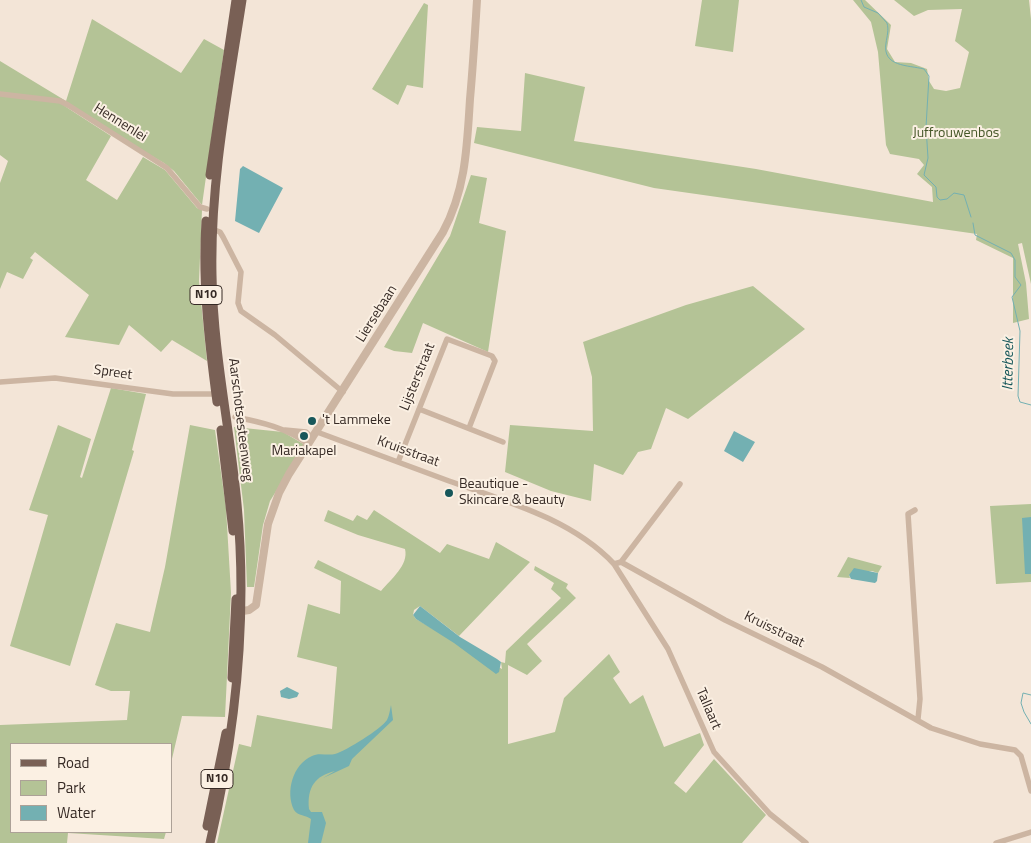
<!DOCTYPE html>
<html>
<head>
<meta charset="utf-8">
<style>
	body { margin:0 }
	#map { position:relative; width:1031px; height:843px; overflow:hidden; background:#f3e5d7; font-family:"Titillium Web",sans-serif }
	canvas { display:block }
	.legend { position:absolute; left:10px; top:743px; width:162px; height:90px; box-sizing:border-box; background:#fbf0e3; border:1px solid #aca197; margin:0; padding:6px 9px; list-style:none; font-size:15px; color:#362a25 }
	.legend li { display:flex; align-items:center; gap:10px; height:25px }
	.legend b { width:25px; border:1px solid #aca197 }
</style>
</head>
<body>
<div id="map">
<canvas width="1031" height="843"></canvas>
<ul class="legend">
<li><b style="height:6px;background:#796055"></b>Road</li>
<li><b style="height:14px;background:#b4c396"></b>Park</li>
<li><b style="height:14px;background:#73b0b2"></b>Water</li>
</ul>
</div>
<script>
const context = document.querySelector('canvas').getContext('2d');
context.lineJoin = 'round';
function fillPath(path, color) {
  context.fillStyle = color;
  context.fill(path, 'evenodd');
}
function trace(path, color, width, dash) {
  context.strokeStyle = color;
  context.lineWidth = width;
  context.lineCap = dash ? 'butt' : 'round';
  context.setLineDash(dash || []);
  context.stroke(path);
}
function write(font, color, halo, rows, align = 'center') {
  context.font = font + ' "Titillium Web",sans-serif';
  context.lineWidth = 4;
  context.setLineDash([]);
  context.textBaseline = 'middle';
  context.strokeStyle = halo;
  context.fillStyle = color;
  for (const [text, x, y, turn = 0] of rows) {
    context.save();
    context.translate(x, y);
    context.rotate((+turn || 0) * Math.PI / 180);
    context.textAlign = isNaN(turn) ? turn : align;
    if (halo) context.strokeText(text, 0, 0);
    context.fillText(text, 0, 0);
    context.restore();
  }
}
const green = new Path2D(`
	M702 0H739L733 52 695 46Z
	M853 0H865L891 25 887 49 895 62 911 63 927 69 929 81 934 89 946 91 960 88 969 52 955 41 962 9 928 10 914 16 894 0H1029L1031 19V284L1022 243 1018 244 1026 283 1029 319 1013 323V258L976 240 977 234 654 188 474 143 477 127 521 131 525 73 585 87 574 141 756 169 933 202 932 187 917 174 924 165 919 159 890 154 886 145 878 52 871 22Z
	M424 3 428 5 423 88 407 85 398 105 372 89Z
	M92 19 181 73 204 39 224 50 202 205 174 171 164 163 63 105 111 136 86 180 117 200 143 157 165 170 197 208 202 210 199 281 207 361 172 340 161 352 129 325 119 345 65 337 89 295 35 252 30 258 33 260 23 279 7 272 0 289V183L8 161 0 155V61L66 101Z
	M471 175 487 178 479 223 506 231 488 352 423 323 412 353 394 351 384 347 450 236Z
	M753 286 805 329 688 419 666 408 651 449 638 452 623 475 594 464 591 501 551 491 505 472 510 425 593 431 592 377 583 342 686 305Z
	M111 388 146 394 132 450 134 451 70 666 10 646 48 515 29 510 58 425 91 439 80 477 82 478Z
	M190 425 215 430 226 508 231 593 225 717 182 716 171 763V744H11V832H166L164 839 68 833 67 843H0V725L127 720 130 691H111L95 685 116 623 150 632 165 567Z
	M234 427 283 432 305 445 270 501 263 525 254 587H247L244 510Z
	M1031 504V582L996 584 990 506Z
	M328 510 353 521 357 515 367 520 374 510 440 553 447 544 489 559 496 542 530 562 459 636 420 606 414 610 413 615 416 619 502 669 501 662 505 663 506 651 561 598 551 589 554 583 534 570 535 566 568 584 566 588 576 598 527 644 542 661 527 675 508 665V744L555 732 564 698 609 654 620 672 613 678 630 704 643 695 664 747 700 733 704 745 674 783 686 793 714 759 766 815 742 843H217L239 744 251 747 257 715 332 729 337 667 297 657 308 604 340 614 341 581 314 568 318 560 381 591C391 579 409 565 405 549L358 535 324 521Z
	M848 557 882 566 878 573 872 571 849 575 850 578 837 577Z`);
const water = new Path2D(`
	M243 166 283 188 259 233 235 221 240 169Z
	M734 431 755 442 743 462 724 451Z
	M1031 517V574H1025L1022 518Z
	M854 568 878 573 877 581 875 583 851 579 849 575Z
	M420 606 460 637 497 659 501 662 499 672 496 674 454 643 416 619 413 615Z
	M287 687 299 693 297 697 289 699 281 697 280 691Z
	M391 705 393 720 352 759 349 766 323 778 335 771C315 776 307 787 309 809L311 812H322L326 823 321 843H308L311 819C306 815 298 816 294 810 285 792 293 764 312 756 319 752 327 756 335 754 346 751 381 729 387 720 389 716 390 710 391 705Z`);
const stream = new Path2D(`
	M861 0 864 7 878 13 887 23C889 30 887 36 886 43 882 67 908 65 924 69L929 76 926 127 928 158 924 175 936 187 937 197 940 200 947 199 954 193 964 195 971 217
	M973 223 975 235 1011 253 1015 260V277L1021 285 1012 297 1020 331 1018 396 1020 402 1031 405
	M1031 695 1023 693 1021 703 1024 712 1031 724`);
const minor = new Path2D(`
	M0 94 60 101 68 105 167 168 200 207 207 209
	M212 229 220 232 223 237 241 272 238 303 241 311 275 335 343 392
	M0 382 55 378 173 394H219
	M419 409 503 442
	M235 417C261 422 287 428 308 444
	M285 430 306 432 312 438
	M317 432C361 448 405 465 449 481 505 501 572 519 614 564L621 562 725 620 822 667 931 728 980 744 1015 750 1021 756 1031 791
	M398 462 447 339 492 356 495 361 469 428
	M915 510 908 514 920 699 918 719
	M621 562 680 484
	M614 564 668 649 714 752 770 814 806 843
	M996 843 1031 832`);
const tertiary = new Path2D(`
	M236 612 249 610 256 605 268 524 279 493 289 474 443 232C466 189 467 146 470 99 473 66 475 33 477 0`);
const primary = new Path2D(`
	M210 175 236 0
	M206 221C202 282 209 342 217 402
	M221 430 233 531
	M232 678 236 599
	M207 826 226 733
	M210 843C236 731 248 619 237 504 230 428 213 352 212 275 210 183 228 91 242 0`);
const markers = [
	[312,421,5,"#17575a"],
	[304,436,5,"#17575a"],
	[449,493,5,"#17575a"]
];
const shields = [
	[206,295,32],
	[217,779,32]
];
const shieldNames = [
	["N10",206,295],
	["N10",217,779]
];
const streetNames = [
	["Hennenlei",120,123,32],
	["Liersebaan",377,314,-58],
	["Spreet",113,373,8],
	["Lijsterstraat",418,377,-68],
	["Aarschotsesteenweg",240,420,83],
	["Kruisstraat",408,452,20],
	["Kruisstraat",774,630,26],
	["Tallaart",708,709,67]
];
const parkNames = [
	["Juffrouwenbos",956,134]
];
const poiNames = [
	["'t Lammeke",322,421],
	["Mariakapel",304,452,"center"],
	["Beautique -",459,485],
	["Skincare & beauty",459,501]
];
const waterNames = [
	["Itterbeek",1009,364,-89]
];
fillPath(green, '#b4c396');
fillPath(water, '#73b0b2');
trace(stream, '#73b0b2', 1);
trace(minor, '#ccb5a2', 5.5);
trace(tertiary, '#ccb5a2', 8);
trace(primary, '#796055', 9);
for (const [x, y, r, color] of markers) {
  const dot = new Path2D();
  dot.arc(x, y, r, 0, 2 * Math.PI);
  context.fillStyle = color;
  context.fill(dot);
  trace(dot, '#fbf0e3', 2);
}
for (const [x, y, w] of shields) {
  const box = new Path2D();
  box.roundRect(x - w / 2, y - 9.5, w, 19, 4);
  context.fillStyle = '#fbf0e3';
  context.fill(box);
  trace(box, '#362a25', 1);
}
write('bold 12px', '#362a25', null, shieldNames);
write('14px', '#362a25', '#fbf0e3', streetNames);
write('14px', '#455627', '#fbf0e3', parkNames);
write('14px', '#362a25', '#fbf0e3', poiNames, 'left');
write('italic 15px', '#17575a', '#fbf0e3', waterNames);
</script>
</body>
</html>
